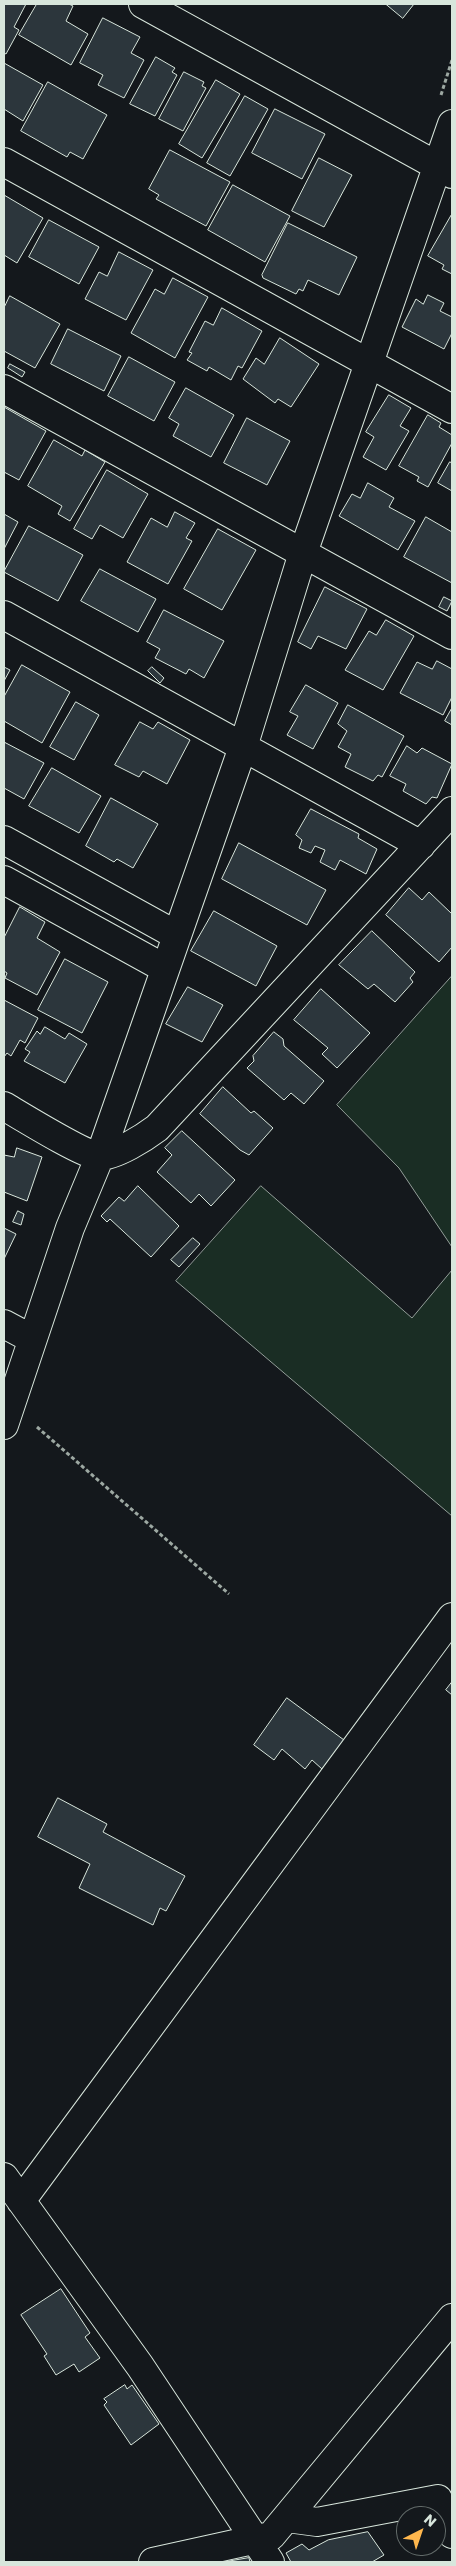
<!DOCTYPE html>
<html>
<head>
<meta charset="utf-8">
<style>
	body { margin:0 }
	#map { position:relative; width:456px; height:2566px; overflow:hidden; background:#14181c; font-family:Poppins,sans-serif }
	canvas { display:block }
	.frame { position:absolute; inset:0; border:5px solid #d8e6dc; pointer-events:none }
	.north { position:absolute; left:396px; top:2506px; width:50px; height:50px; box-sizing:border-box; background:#14181c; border:1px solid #626a69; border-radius:50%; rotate:41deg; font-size:14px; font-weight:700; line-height:20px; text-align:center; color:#d8e6dc }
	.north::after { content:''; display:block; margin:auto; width:18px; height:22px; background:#ffb74d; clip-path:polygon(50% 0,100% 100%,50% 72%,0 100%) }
</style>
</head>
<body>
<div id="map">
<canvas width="456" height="2566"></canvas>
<div class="frame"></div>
<div class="north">N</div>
</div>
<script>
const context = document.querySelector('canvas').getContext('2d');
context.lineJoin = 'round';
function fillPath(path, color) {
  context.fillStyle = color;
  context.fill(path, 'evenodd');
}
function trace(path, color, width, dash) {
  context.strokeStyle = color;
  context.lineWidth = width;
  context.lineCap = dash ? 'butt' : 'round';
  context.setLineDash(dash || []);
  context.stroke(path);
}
const green = new Path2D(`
	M452 976V1247L399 1168 337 1105Z
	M261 1186 412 1318 452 1270V1516L176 1281Z`);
const building = new Path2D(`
	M4 4H26L14 27 19 30 6 54 4 53Z
	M37 4H69L73 6 66 21 88 34 71 65 19 35Z
	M386 4H414L403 18Z
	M103 18 140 37 131 53 144 60 124 98 98 85 103 75 80 63Z
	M156 57 175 68 172 72 177 75 155 116 130 104Z
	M4 63 43 85 23 121 4 109Z
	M184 72 204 82 202 86 206 88 183 131 159 119Z
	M216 80 240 94 202 158 179 144Z
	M48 82 107 115 83 159 70 152 67 157 21 131Z
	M245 96 268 109 230 176 207 163Z
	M275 109 325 134 302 179 252 153Z
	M170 150 230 182 206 226 156 199 159 195 149 189Z
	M319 158 352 175 324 227 292 211Z
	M233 185 290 216 265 262 208 230Z
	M4 195 43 218 17 263 4 255Z
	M452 214V274L442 269 444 265 428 256Z
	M49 220 99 247 79 284 29 257Z
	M288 223 357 257 339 295 308 280 303 291 299 289 296 294 263 278 262 275Z
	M119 252 153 270 126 320 85 299 99 272 107 276Z
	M173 278 208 297 175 358 131 333 155 289 164 294Z
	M428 295 444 303 440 311 452 317V333L444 349 402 327 416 299 423 304Z
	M10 296 60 324 35 368 4 351V308Z
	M222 308 262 331 242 368 238 366 231 380 209 367 207 371 187 360 192 353 189 352 205 321 213 325Z
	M68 329 121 356 104 391 51 364Z
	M280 338 319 364 291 407 278 399 275 403 243 379 256 358 264 364Z
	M129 357 175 382 154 421 108 396Z
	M10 364 25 372 22 377 8 368Z
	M186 388 234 415 211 457 173 436 179 424 169 418Z
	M389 395 411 408 400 426 409 431 386 470 363 457 374 437 366 432Z
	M4 407 46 431 19 480 4 472Z
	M428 415 441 423 439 427 452 435V443L428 487 417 481 419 477 399 466Z
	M247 418 290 441 267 485 224 463Z
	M54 440 82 456 85 450 105 462 70 521 58 514 62 506 28 486Z
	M450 462 452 463V491L438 483Z
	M107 470 148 494 123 538 100 525 92 539 74 529Z
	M368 483 394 498 389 507 415 521 398 550 339 516 352 494 360 498Z
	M175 512 195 523 186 538 192 541 168 584 127 562 151 518 167 527Z
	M4 514 18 522 4 549Z
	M426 517 452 532V583L404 557Z
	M29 526 83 555 58 601 4 572Z
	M218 529 256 550 222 610 184 589Z
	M100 569 156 599 138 632 81 601Z
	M325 587 367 609 346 649 318 636 311 649 298 642Z
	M444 597 452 601 447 611 439 607Z
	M164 610 224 641 204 678 189 669 186 674 155 658 160 649 147 642Z
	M386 620 414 636 383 690 345 670 369 631 376 635Z
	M437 661 452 669V697L443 715 400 693 417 662 432 669Z
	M22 665 70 692 42 743 4 721V697Z
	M4 667 10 670 4 681Z
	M152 667 164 678 160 683 148 671Z
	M306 685 338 703 313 749 287 735 298 716 290 712Z
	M76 702 99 715 74 760 50 747Z
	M348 705 404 736 382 777 378 775 373 781 345 767 351 754 338 747 347 731 338 724Z
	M452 708V725L445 721Z
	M140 722 153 729 158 722 190 740 167 784 143 771 139 777 115 765Z
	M4 742 44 763 24 799 4 788Z
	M407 746 417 753 422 748 452 764 437 798 432 797 426 804 403 791 406 784 390 776Z
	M52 768 101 796 79 833 29 806Z
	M111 798 158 824 133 868 117 859 114 862 86 846Z
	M311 809 359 834 358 838 377 849 366 874 340 860 335 870 320 862 325 850 315 846 311 853 299 848 302 840 296 835Z
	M239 843 326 890 307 925 222 879Z
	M409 888 422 900 429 892 452 914V947L439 962 386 915Z
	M20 907 45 922 37 938 60 952 37 995 5 978 7 973 4 971V938Z
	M214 911 277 946 256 986 191 951Z
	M372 931 415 972 410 978 413 982 395 1002 374 984 368 989 339 965Z
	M65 959 108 982 82 1033 38 1010Z
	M188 987 223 1005 202 1042 166 1024Z
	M321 989 370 1033 337 1068 322 1054 328 1048 294 1020Z
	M4 1000 38 1018 25 1043 20 1040 11 1056 7 1053 4 1057Z
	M45 1027 65 1039 69 1033 87 1044 65 1083 24 1061 30 1052 25 1049 37 1031 40 1034Z
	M274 1032 283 1039 284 1046 324 1081 304 1104 291 1093 284 1100 247 1068 254 1061 253 1056Z
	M223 1087 251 1113 254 1111 273 1128 249 1155 240 1150 200 1114Z
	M182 1131 235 1180 211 1206 199 1194 191 1203 157 1172 172 1155 165 1148Z
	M17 1148 42 1157 27 1201 4 1192V1155L14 1157Z
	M138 1186 179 1226 151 1257 110 1219 107 1222 101 1216 119 1197 124 1201Z
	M18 1211 24 1214 21 1225 13 1222Z
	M4 1228 16 1234 4 1259Z
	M193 1238 200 1244 179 1267 171 1260Z
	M452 1682V1695L446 1690Z
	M287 1698 344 1740 322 1769 312 1760 305 1769 282 1749 274 1760 254 1745Z
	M58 1798 107 1824 103 1832 185 1876 166 1911 160 1908 153 1925 79 1888 90 1864 38 1837Z
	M61 2289 90 2333 85 2337 100 2358 79 2372 74 2364 56 2375 44 2356 47 2354 21 2315Z
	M125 2385 127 2389 132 2385 159 2424 131 2445 104 2405 107 2402 104 2399Z
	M368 2532 384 2555 372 2562H291L286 2553 302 2544 309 2550 328 2540Z
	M249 2558 250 2562H224Z`);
const path = new Path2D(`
	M441 95 452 60
	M37 1427 229 1594`);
const minor = new Path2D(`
	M143 4 452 174
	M4 162 452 409
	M4 389 452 635
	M4 615 421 845
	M4 840 176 935
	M4 880 164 968
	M4 1106C21 1116 84 1155 99 1156 116 1156 145 1137 157 1128L452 811
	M4 1324 32 1339
	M4 1425 70 1228 100 1156 243 747 303 553 452 124
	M4 2177 140 2366 270 2562
	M21 2201 452 1617
	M287 2518 317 2522 438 2499 452 2534
	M153 2562 271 2536 452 2318`);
fillPath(green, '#1a2d24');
trace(green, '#939e99', 1);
fillPath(building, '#2c363c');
trace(building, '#d8e6dc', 1);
trace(minor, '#d8e6dc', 30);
trace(path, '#9da8a2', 3, [4, 2.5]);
trace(minor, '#14181c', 28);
</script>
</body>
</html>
